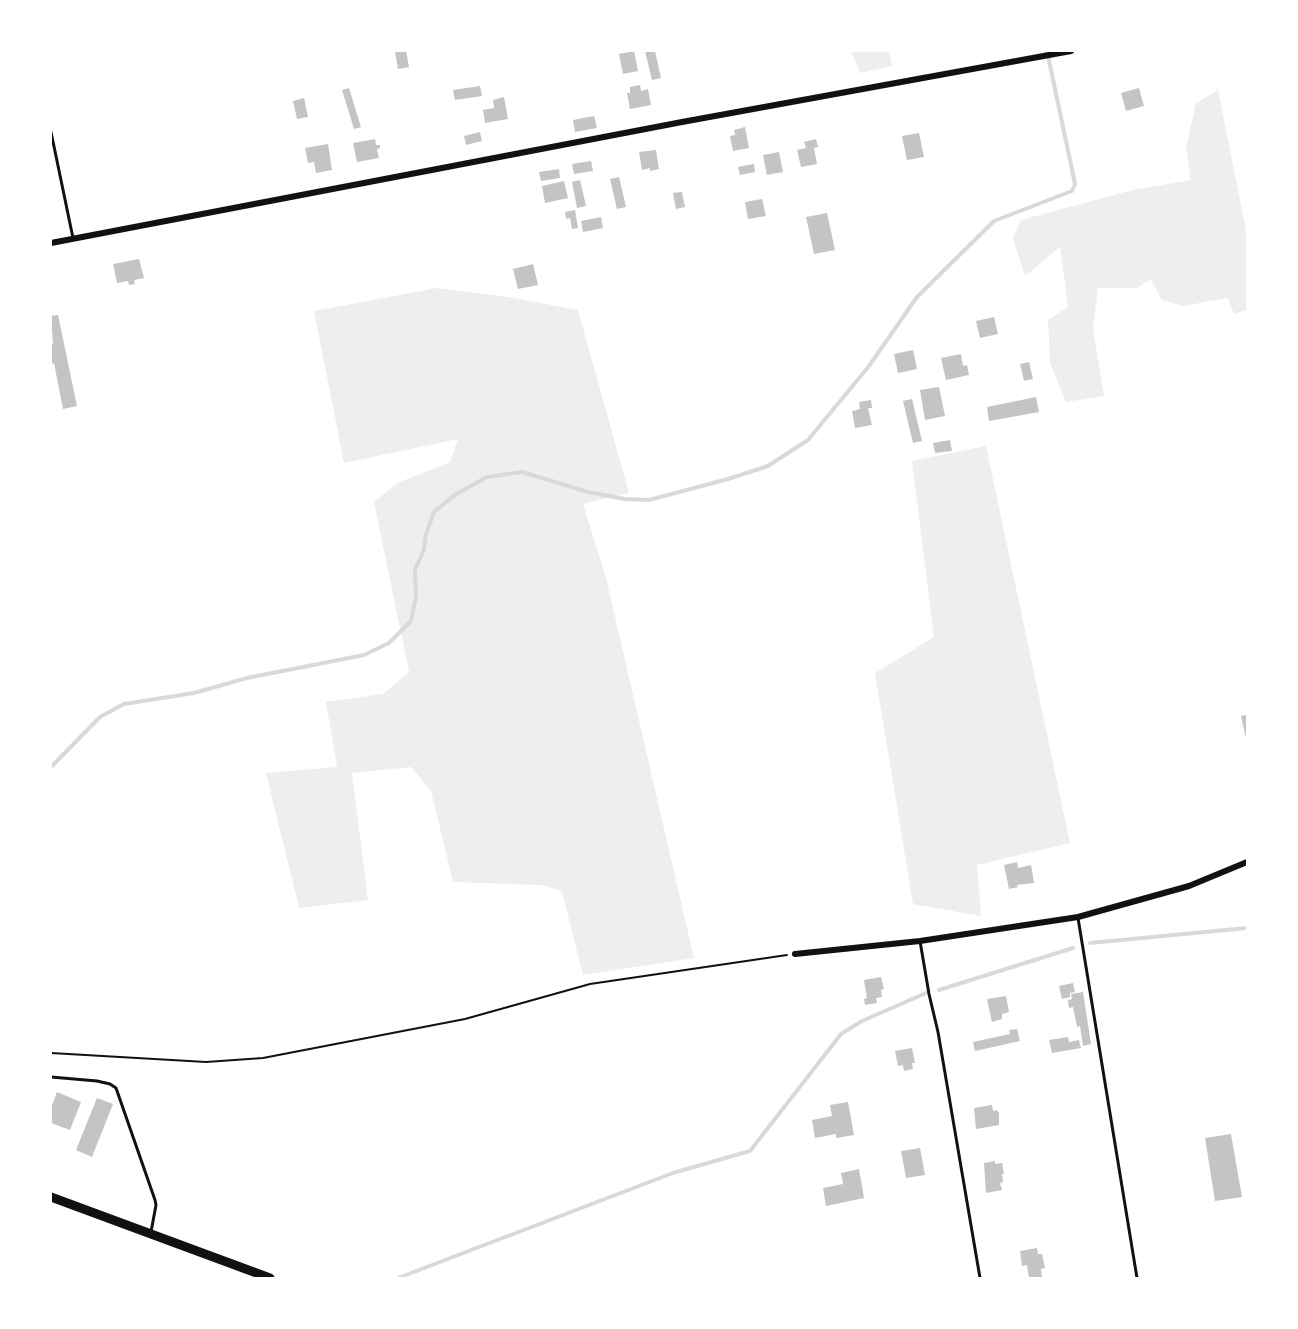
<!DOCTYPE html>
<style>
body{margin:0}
#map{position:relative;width:1298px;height:1329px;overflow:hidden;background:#fff;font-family:"Noto Sans",sans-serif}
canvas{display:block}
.frame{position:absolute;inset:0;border:52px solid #fff;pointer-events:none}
</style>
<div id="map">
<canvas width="1298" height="1329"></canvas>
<div class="frame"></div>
</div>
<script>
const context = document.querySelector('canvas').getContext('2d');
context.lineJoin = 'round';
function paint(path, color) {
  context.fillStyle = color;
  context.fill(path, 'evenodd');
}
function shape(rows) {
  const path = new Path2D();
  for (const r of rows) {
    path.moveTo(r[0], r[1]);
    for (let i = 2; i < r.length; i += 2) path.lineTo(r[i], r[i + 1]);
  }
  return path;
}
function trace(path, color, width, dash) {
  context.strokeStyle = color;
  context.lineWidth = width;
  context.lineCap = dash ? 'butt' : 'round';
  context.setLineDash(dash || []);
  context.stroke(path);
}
paint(shape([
 [851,51,889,51,892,66,860,73],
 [1218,90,1247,235,1247,310,1234,314,1228,298,1183,306,1162,300,1151,279,1137,288,1098,288,1093,328,1104,396,1066,402,1050,363,1048,320,1068,307,1060,247,1025,276,1013,239,1021,220,1133,190,1191,180,1186,148,1196,103],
 [437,288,508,297,578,310,629,493,583,504,606,578,694,958,583,975,562,891,541,885,453,882,431,791,411,767,352,773,368,900,299,908,266,773,337,767,326,702,383,694,409,672,374,502,397,483,450,462,458,439,344,463,314,311],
 [986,446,1070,843,977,865,981,916,913,904,875,673,934,637,912,461]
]), '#eee');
trace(shape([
 [51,767,100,717,124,704,194,693,247,678,364,655,389,643,411,621,416,596,415,569,424,550,426,534,434,512,456,494,487,477,522,472,588,492,625,499,649,500,728,479,768,466,808,440,869,366,917,297,994,221,1072,191,1075,184,1047,51],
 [1090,943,1247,928],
 [939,990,1073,948],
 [398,1278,673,1173,750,1151,841,1034,862,1021,926,993]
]), '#d9d9d9', 4);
paint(shape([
 [395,51,406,51,409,67,398,69],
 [634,51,638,71,623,74,619,54],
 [645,51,655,51,661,78,652,80],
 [640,85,641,91,648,89,651,105,630,109,627,93,630,93,630,87],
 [480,86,482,96,455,100,453,90],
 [349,88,361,127,354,129,342,90],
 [1139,88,1144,106,1126,111,1121,93],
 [504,97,508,119,485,123,483,110,494,108,493,100],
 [304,98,308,117,297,119,293,101],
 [594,116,597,128,575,132,573,120],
 [745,127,749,148,733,151,730,136,735,135,734,130],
 [480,132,482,141,466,145,464,136],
 [919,133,924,157,907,160,902,136],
 [375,139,376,145,380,145,380,148,377,149,379,158,357,162,353,143],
 [816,139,818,147,814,148,817,164,801,167,797,150,806,148,804,142],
 [328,144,332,170,316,173,314,162,308,163,305,148],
 [656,150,659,169,650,171,650,168,642,170,639,152],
 [779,152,783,172,767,175,763,155],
 [591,161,593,171,574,174,572,164],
 [754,164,755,172,740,175,738,167],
 [559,169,560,178,541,181,539,172],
 [619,177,626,207,617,209,610,179],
 [580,180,586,206,577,208,572,182],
 [564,181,568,198,545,203,542,186],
 [682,192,685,207,676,209,673,193],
 [762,199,766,216,748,219,745,202],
 [575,210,578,228,572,229,570,218,566,219,565,212],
 [827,213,835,250,814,254,806,217],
 [601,217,603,228,583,232,581,221],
 [139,259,144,278,134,280,135,284,129,285,128,281,117,283,113,264],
 [533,264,538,285,518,289,513,269],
 [58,315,77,406,63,409,54,363,51,364,51,344,53,344,51,316],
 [994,317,998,334,980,338,976,321],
 [913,350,917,369,898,373,894,354],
 [961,354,963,366,967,365,969,375,946,380,941,358],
 [1029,362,1033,379,1024,381,1020,364],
 [939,387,945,416,925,420,920,390],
 [1036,397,1039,412,989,421,987,407],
 [912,399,922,441,913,443,903,401],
 [871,400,872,408,868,408,872,425,855,428,852,411,860,409,859,402],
 [950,440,952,451,935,453,933,443],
 [1247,715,1247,738,1246,738,1241,716],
 [1017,862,1018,868,1031,865,1034,883,1017,885,1018,887,1009,889,1004,865],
 [881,977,884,989,881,990,882,997,876,998,877,1003,865,1005,864,999,867,998,864,980],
 [1073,983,1075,992,1070,993,1070,997,1062,999,1059,986],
 [1083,992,1091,1044,1083,1046,1080,1026,1077,1027,1073,1007,1069,1008,1068,1000,1072,999,1071,994],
 [1006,996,1009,1012,1002,1014,1002,1019,992,1022,987,999],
 [1017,1029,1020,1041,975,1051,973,1042,1010,1034,1009,1030],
 [1068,1037,1069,1042,1079,1040,1081,1048,1052,1053,1049,1040],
 [912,1048,915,1063,912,1063,913,1069,904,1071,903,1065,898,1066,895,1051],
 [57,1092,81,1102,70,1130,51,1123,51,1108],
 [97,1098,113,1104,92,1157,76,1150],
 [848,1102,854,1135,836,1138,836,1134,815,1138,812,1120,832,1116,830,1105],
 [992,1105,993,1111,997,1110,999,1113,999,1125,976,1129,974,1108],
 [1231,1134,1242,1197,1215,1201,1205,1138],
 [920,1148,925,1175,906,1178,901,1151],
 [995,1161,995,1164,1002,1163,1004,1174,1002,1174,1003,1182,1000,1183,1002,1190,986,1193,984,1163],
 [859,1169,864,1198,826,1206,823,1188,843,1184,841,1173],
 [1037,1248,1038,1254,1042,1254,1045,1268,1041,1269,1042,1278,1029,1278,1027,1265,1022,1266,1020,1251]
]), '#c4c4c4');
trace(shape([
 [51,1053,206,1062,263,1058,465,1019,590,984,787,955]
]), '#111', 2);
trace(shape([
 [51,132,73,238],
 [1078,918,1137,1278],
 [920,941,929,994,938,1032,980,1278],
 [51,1077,97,1081,110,1084,116,1088,155,1200,156,1205,151,1232]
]), '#111', 3);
trace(shape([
 [51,243,682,122,1071,51],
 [795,954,920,941,1078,917,1189,886,1247,862]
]), '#111', 6);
trace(shape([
 [51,1197,270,1278]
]), '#111', 9);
</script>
